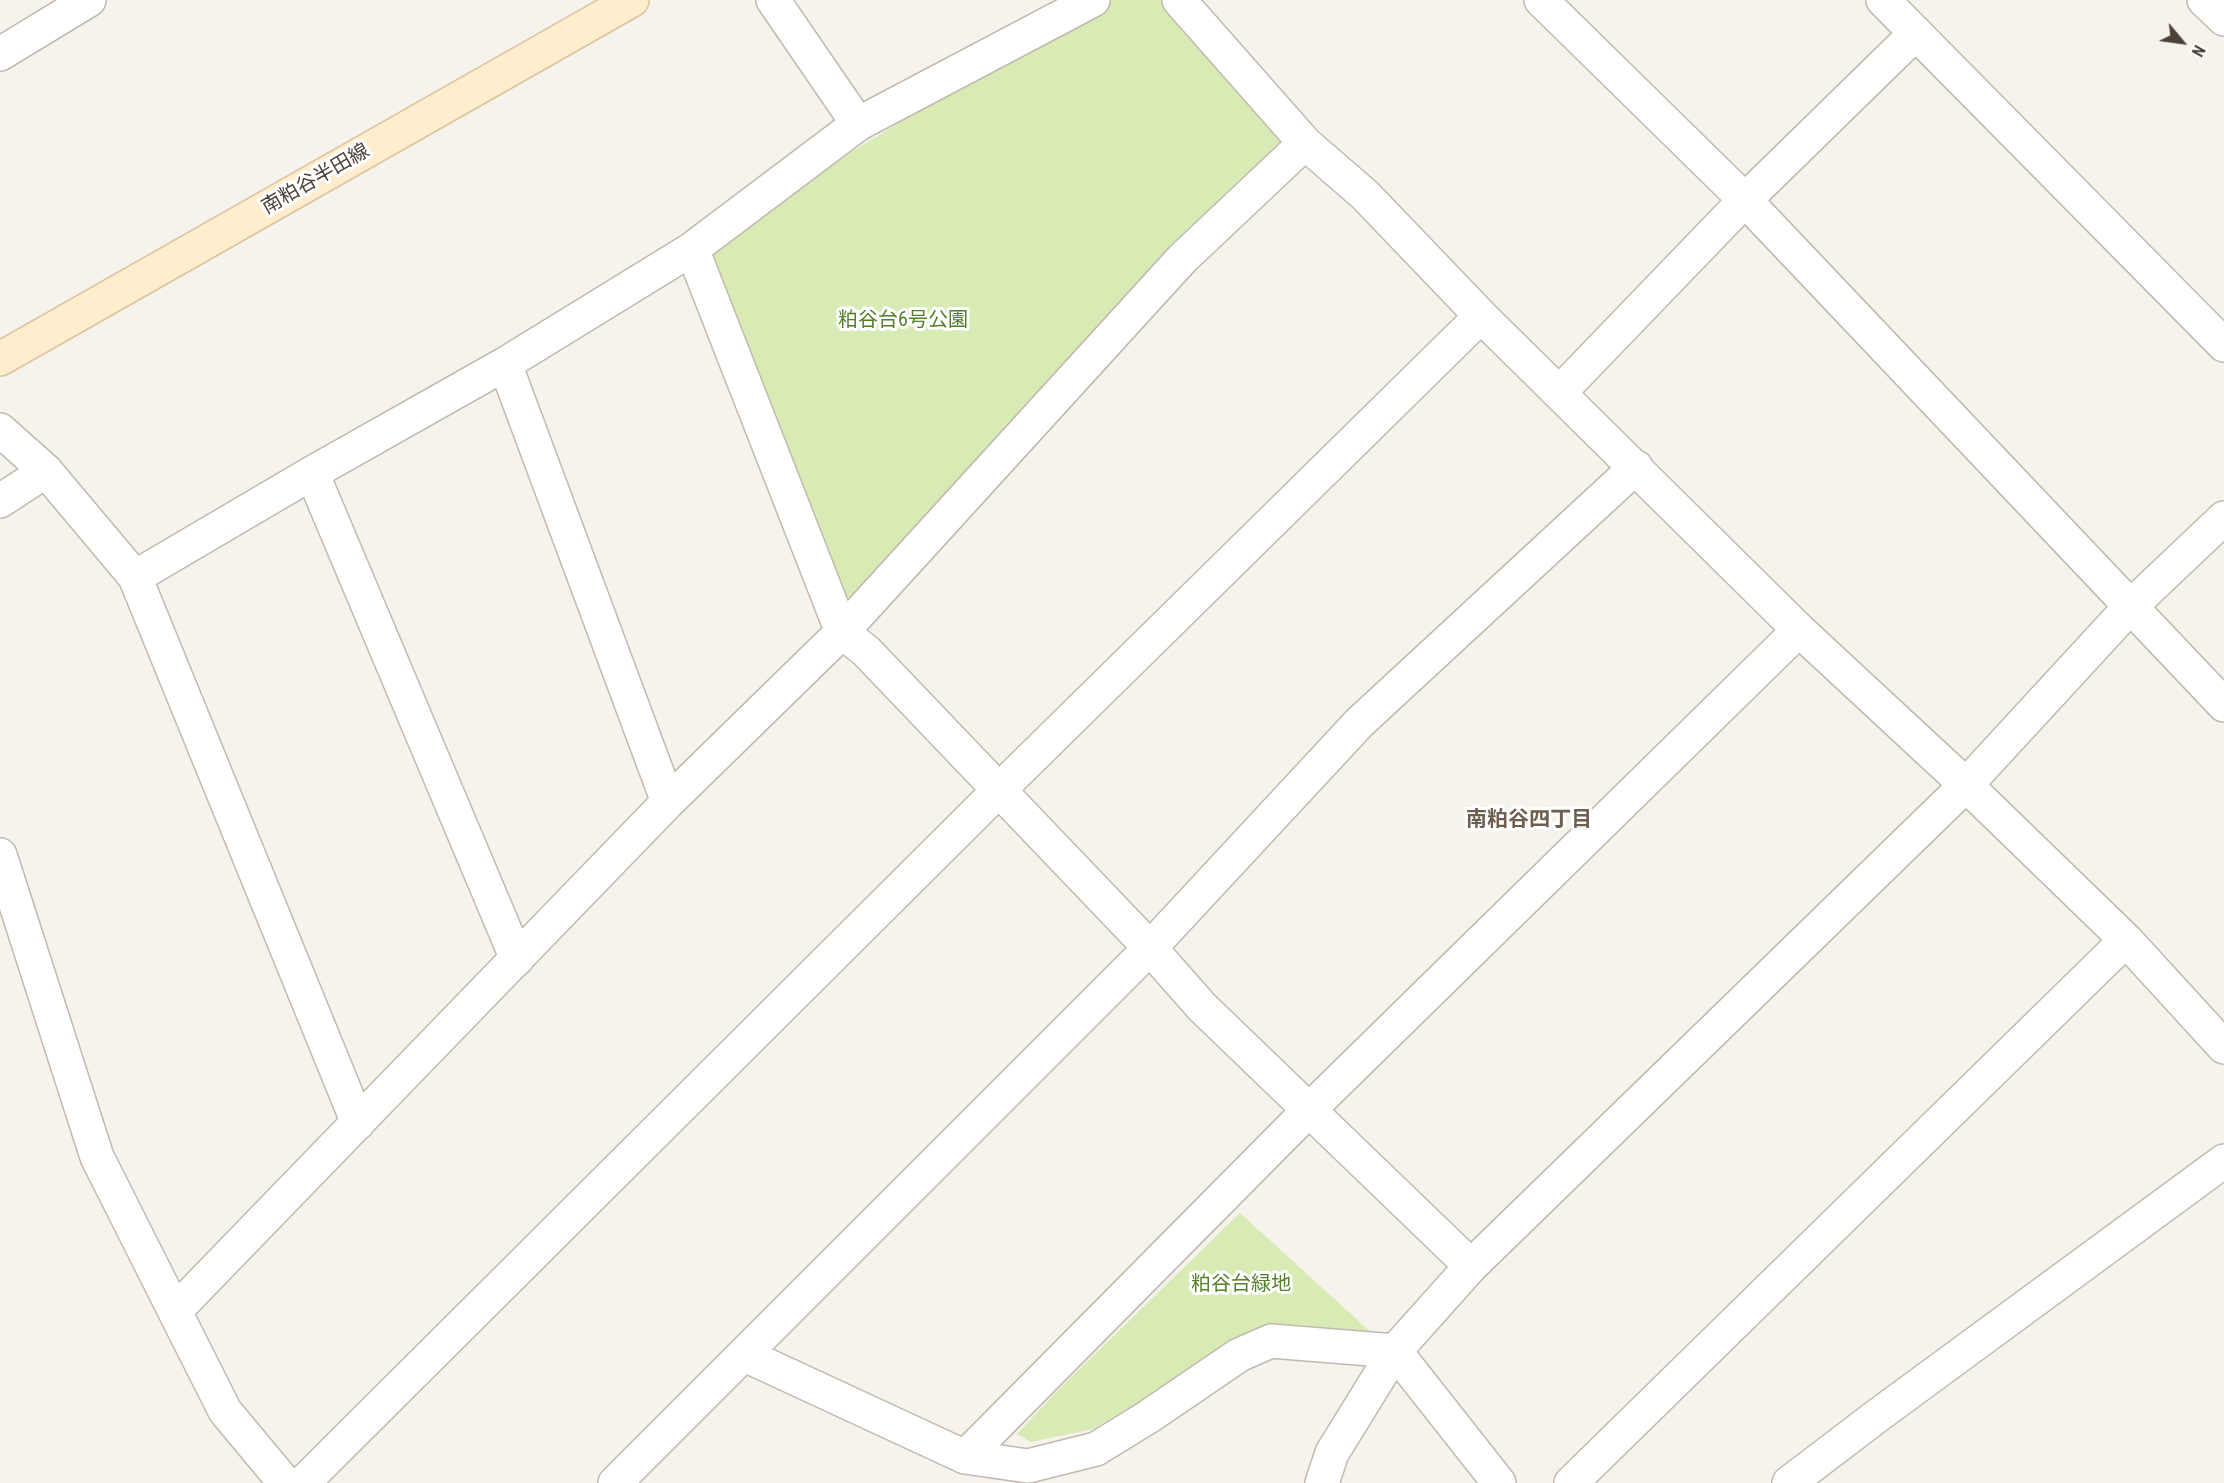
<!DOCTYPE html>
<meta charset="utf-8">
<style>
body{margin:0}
#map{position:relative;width:2224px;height:1483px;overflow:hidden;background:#f6f2ec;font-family:"Roboto Condensed",sans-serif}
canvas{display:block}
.north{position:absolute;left:2152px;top:12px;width:60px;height:60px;-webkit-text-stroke:4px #fff;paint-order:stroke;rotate:119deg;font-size:16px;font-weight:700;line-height:24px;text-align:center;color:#4b4239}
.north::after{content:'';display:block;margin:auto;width:21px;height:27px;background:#4b4239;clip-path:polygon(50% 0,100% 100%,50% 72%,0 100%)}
</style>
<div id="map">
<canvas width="2224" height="1483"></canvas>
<div class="north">N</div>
</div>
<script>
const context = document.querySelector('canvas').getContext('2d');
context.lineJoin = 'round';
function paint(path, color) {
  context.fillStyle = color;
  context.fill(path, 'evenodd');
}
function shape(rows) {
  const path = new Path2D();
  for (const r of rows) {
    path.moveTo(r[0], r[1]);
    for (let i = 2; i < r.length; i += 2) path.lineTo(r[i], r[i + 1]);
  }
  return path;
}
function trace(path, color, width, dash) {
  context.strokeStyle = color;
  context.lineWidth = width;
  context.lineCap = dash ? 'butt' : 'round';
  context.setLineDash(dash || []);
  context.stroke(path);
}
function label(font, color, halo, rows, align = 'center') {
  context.font = font + ' "Roboto Condensed","Noto Sans JP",sans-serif';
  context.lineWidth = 6;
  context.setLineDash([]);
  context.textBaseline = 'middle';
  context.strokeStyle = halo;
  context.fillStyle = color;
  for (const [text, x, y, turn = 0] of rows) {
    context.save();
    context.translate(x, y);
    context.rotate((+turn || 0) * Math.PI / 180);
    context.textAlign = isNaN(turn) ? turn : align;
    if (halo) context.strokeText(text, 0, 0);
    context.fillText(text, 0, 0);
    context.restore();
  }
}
paint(shape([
 [1101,0,1179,0,1305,143,842,632,692,249],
 [1240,1213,1375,1336,1263,1331,1093,1429,1031,1442,1017,1434,1062,1386]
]), '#d8ebb4');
const minor = shape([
 [773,0,858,124],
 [1179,0,1305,143,1365,195,1481,316,1799,630,1966,785,2126,940,2224,1047],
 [1883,0,2224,345],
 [2204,0,2224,19],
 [0,54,89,0],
 [692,249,842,632,866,651,1150,948,1202,1007,1471,1266,1395,1351,1332,1453,1322,1483],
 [505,364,668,802],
 [1560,392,1745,200,1916,33],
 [0,430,46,471,135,577,312,473,505,364,692,249,858,124,1093,0],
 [312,473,517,959],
 [0,501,46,471],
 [135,577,358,1123],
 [0,855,97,1157,225,1411,285,1483],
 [175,1311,668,802,842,632,1182,259,1305,143],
 [745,1355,965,1457,1028,1466,1096,1449,1148,1417,1239,1355,1271,1341,1395,1351,1499,1483],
 [965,1457,1309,1110,1799,630],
 [303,1483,998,791,1481,316],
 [615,1483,1150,948,1359,723,1636,467],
 [1571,1483,2126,940],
 [1789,1483,1877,1416,2224,1161]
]);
const tertiary = shape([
 [1541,0,1745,200,2224,705],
 [1471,1266,1966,785,2130,607,2224,518]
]);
const secondary = shape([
 [0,359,632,0]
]);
trace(minor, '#c2b9ae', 36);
trace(tertiary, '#c2b9ae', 36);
trace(secondary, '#dac39d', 36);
trace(minor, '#fff', 33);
trace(tertiary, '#fff', 33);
trace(secondary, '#ffedcd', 33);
label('20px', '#4b4239', '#fff', [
 ["南粕谷半田線",316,180,-30]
]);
label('20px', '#538028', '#fff', [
 ["粕谷台6号公園",903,321],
 ["粕谷台緑地",1241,1285]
]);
label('bold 21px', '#6e5f4f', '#fff', [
 ["南粕谷四丁目",1529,821]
]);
</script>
